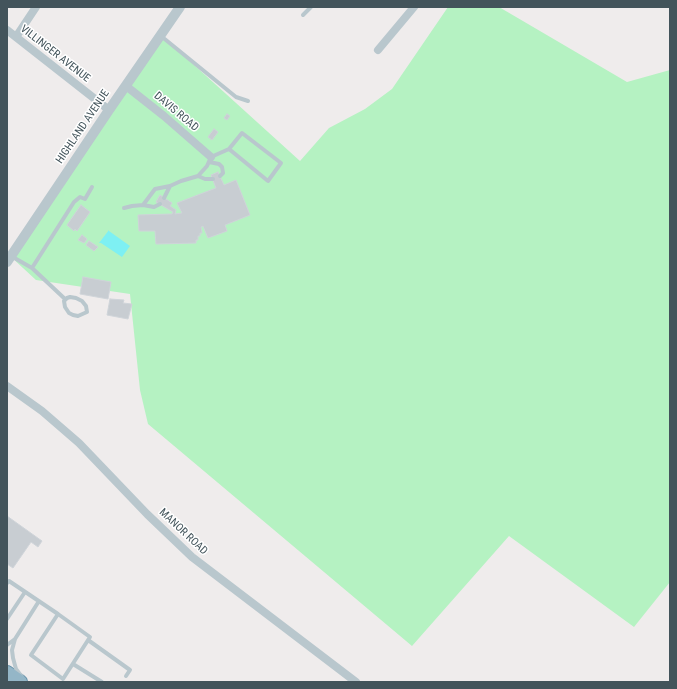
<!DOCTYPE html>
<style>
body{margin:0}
#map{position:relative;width:677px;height:689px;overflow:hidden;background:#efecec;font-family:"Roboto Condensed",sans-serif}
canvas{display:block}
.frame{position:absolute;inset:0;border:8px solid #43545b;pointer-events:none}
</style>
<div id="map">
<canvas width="677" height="689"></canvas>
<div class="frame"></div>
</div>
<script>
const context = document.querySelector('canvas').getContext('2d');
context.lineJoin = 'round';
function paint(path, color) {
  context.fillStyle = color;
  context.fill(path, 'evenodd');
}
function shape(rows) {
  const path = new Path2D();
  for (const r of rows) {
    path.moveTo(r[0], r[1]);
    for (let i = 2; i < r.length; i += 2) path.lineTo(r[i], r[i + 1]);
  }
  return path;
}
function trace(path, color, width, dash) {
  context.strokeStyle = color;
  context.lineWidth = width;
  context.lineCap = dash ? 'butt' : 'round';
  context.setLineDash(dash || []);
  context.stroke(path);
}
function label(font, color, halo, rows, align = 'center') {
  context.font = font + ' "Roboto Condensed",sans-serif';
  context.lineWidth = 3;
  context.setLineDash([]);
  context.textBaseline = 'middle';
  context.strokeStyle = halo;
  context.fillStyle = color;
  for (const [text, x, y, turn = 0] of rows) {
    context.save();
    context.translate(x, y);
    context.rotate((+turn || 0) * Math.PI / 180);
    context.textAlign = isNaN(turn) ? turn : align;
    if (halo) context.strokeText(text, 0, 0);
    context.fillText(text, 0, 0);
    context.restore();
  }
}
paint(shape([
 [448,7,499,7,627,82,670,70,670,582,634,627,509,536,412,646,148,424,140,390,130,294,36,280,10,256,161,35,300,161,329,128,365,109,392,89]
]), '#b5f2c2');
paint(shape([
 [109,230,109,231,130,246,122,257,101,243,99,243]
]), '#7ef0f3');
const building = shape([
 [227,114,230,116,227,120,224,118,227,114],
 [214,129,218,132,212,140,208,137,214,129],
 [218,172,224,185,236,180,250,215,225,225,227,231,208,238,203,226,201,227,202,233,200,233,200,236,198,236,198,240,196,240,196,243,156,244,155,231,139,231,138,215,172,214,173,212,156,202,160,195,172,203,170,206,176,210,175,214,182,213,177,203,216,188,211,175,218,172],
 [81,205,90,212,77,231,75,229,74,231,67,225,81,205],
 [82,235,87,239,84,243,78,240,82,235],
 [89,241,98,247,94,251,86,245,89,241],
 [83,277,111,282,108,299,80,294,83,277],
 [110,299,124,300,123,303,132,304,128,319,107,315,110,299],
 [7,516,42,541,38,547,31,542,13,568,7,564,7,516]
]);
paint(building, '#c8cdd2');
trace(building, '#cfd4d9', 1);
const trunk = shape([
 [7,673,20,682]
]);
trace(trunk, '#6a95ac', 16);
trace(shape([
 [303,15,311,7],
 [161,36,236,97,248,101],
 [209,162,219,164,222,167,223,173,220,176],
 [198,176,207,166,211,157,229,149,242,133,281,163,268,181,229,149],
 [164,198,170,186],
 [143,205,155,189,170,186,181,181,198,176,205,179,213,179],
 [124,208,132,206,143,205,154,207,160,204],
 [11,256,32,268,74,202,80,197,85,199,92,187],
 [32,268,65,299],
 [70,297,76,298,82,301,86,306,87,312,78,316,73,315,69,313,65,307,64,301,67,298,70,297],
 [7,583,9,581,58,614,90,637,63,679,31,655,58,614],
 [7,619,25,592],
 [15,639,12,650,13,658,16,669,22,677],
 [88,640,130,670,126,676],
 [7,645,15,639,39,601],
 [73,664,102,682]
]), '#b9c7cd', 4);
trace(shape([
 [7,30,109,110],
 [16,37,36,7],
 [378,50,414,7],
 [126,86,164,116,211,157],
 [7,386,42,411,79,443,147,514,192,557,356,682]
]), '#b9c7cd', 8);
trace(shape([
 [7,262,109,110,180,7]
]), '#b9c7cd', 10);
trace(trunk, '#94b6c7', 14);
label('11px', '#43545b', '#fff', [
 ["VILLINGER AVENUE",55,54,38],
 ["DAVIS ROAD",176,112,40],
 ["HIGHLAND AVENUE",83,127,-56],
 ["MANOR ROAD",183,532,43]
]);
</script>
